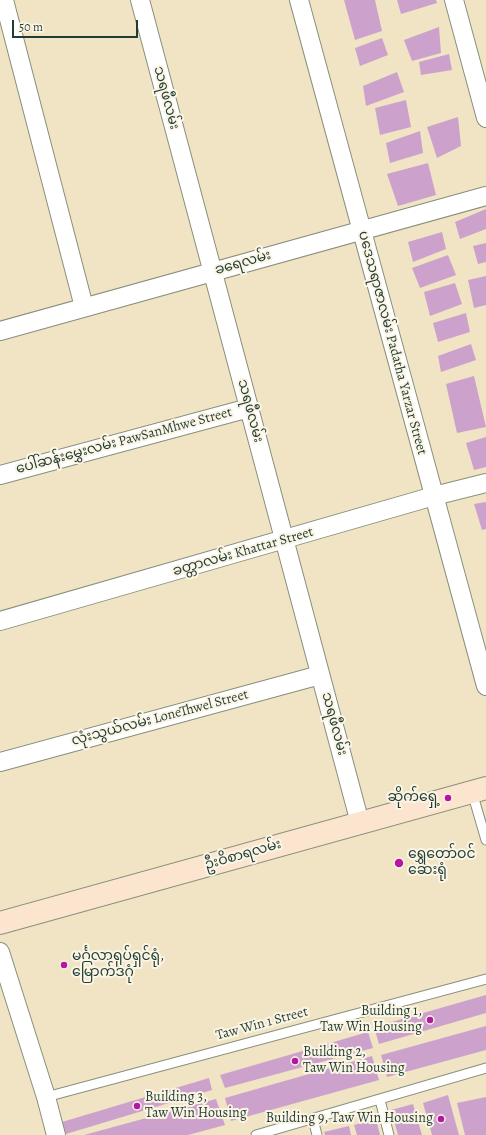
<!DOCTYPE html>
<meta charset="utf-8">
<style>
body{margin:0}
#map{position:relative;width:486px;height:1135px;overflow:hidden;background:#f0e4c5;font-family:Alegreya,serif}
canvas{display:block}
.scale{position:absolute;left:12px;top:20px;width:126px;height:18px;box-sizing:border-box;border:2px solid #1f3d34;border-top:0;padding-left:5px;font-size:12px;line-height:14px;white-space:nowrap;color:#1f3d34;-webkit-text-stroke:3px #fcf5e5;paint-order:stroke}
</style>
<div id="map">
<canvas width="486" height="1135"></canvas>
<div class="scale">50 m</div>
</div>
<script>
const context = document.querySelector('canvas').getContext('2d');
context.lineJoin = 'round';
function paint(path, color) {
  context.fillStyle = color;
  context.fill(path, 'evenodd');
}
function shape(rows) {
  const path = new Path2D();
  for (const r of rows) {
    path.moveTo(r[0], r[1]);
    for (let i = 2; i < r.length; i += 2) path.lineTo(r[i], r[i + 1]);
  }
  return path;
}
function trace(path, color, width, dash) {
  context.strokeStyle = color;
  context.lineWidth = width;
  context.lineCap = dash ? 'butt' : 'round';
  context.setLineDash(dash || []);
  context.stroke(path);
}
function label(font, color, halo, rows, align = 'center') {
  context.font = font + ' Alegreya,"Noto Sans Myanmar",serif';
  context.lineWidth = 4;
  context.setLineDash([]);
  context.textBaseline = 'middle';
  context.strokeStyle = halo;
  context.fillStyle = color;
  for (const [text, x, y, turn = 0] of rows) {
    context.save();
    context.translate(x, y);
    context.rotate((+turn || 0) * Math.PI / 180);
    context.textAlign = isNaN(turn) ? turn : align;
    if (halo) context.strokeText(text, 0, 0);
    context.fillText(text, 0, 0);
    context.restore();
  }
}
paint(shape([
 [344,0,375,0,382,31,355,40],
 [397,0,436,0,437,3,401,14],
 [439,27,441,53,412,61,404,40],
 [382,38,388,55,360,66,355,48],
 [449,54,452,70,421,75,419,62],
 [397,72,404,92,366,106,363,86],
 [406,100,411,127,380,135,375,108],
 [458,117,461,146,437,158,427,127],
 [420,131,423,153,390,163,386,143],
 [428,163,436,195,398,206,387,174],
 [486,209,486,229,460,239,455,222],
 [442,232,446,249,413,262,408,242],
 [486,243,486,262,478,264,473,246],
 [448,255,456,275,420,288,412,268],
 [486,276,486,305,474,308,468,280],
 [455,283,462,304,430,316,424,292],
 [466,313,470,332,438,342,433,323],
 [471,344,476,360,441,372,438,356],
 [474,376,486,427,457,433,446,384],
 [486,437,486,467,474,470,466,443],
 [486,502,486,529,482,530,474,504],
 [486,995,486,1013,379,1044,374,1027],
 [486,1026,486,1050,387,1077,381,1055],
 [368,1032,373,1048,225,1088,220,1075],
 [372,1056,379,1080,231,1121,225,1098],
 [209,1078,212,1090,66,1134,62,1122],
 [448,1095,459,1135,432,1135,423,1103],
 [486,1097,486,1135,465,1135,457,1103],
 [216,1099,225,1125,188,1135,84,1135],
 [413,1104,422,1135,398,1135,391,1110],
 [376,1119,380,1135,357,1135,354,1125],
 [349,1126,351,1135,325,1135,324,1132]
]), '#cca2cd');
const service = shape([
 [472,792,486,840],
 [46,1097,486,979],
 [380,1100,389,1135],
 [313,1119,317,1135],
 [256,1135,486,1068]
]);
const minor = shape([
 [4,0,84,307],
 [140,0,360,823],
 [299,0,486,686],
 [454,0,486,118],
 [0,331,486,196],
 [0,475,249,408],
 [0,621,434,496,486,483],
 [0,762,320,675],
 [0,952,46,1097,56,1135]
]);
const secondary = shape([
 [0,923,486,788]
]);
trace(service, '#88907c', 11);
trace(minor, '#88907c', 20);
trace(secondary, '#88907c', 24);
trace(service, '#fff', 9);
trace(minor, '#fff', 18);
trace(secondary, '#fbe5cf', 22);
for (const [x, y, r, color] of [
 [448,798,4,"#b5179e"],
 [399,863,5,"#b5179e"],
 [64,965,4,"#b5179e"],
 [430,1020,4,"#b5179e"],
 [295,1061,4,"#b5179e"],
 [137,1106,4,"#b5179e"],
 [441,1119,4,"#b5179e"]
]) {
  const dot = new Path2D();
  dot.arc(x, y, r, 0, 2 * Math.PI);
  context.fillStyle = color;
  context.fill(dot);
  trace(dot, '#fcf5e5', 1.5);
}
label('14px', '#1f3d34', '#fcf5e5', [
 ["သရဖီလမ်း",166,98,75],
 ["ခရေလမ်း",243,263,-16],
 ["ပဒေသရာဇာလမ်း Padatha Yarzar Street",392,343,75],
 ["သရဖီလမ်း",250,411,75],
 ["ပေါ်ဆန်းမွှေးလမ်း PawSanMhwe Street",124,441,-15],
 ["ခတ္တာလမ်း Khattar Street",243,552,-16],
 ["လုံးသွယ်လမ်း LoneThwel Street",160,718,-15],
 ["သရဖီလမ်း",334,724,75],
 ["ဦးဝိစာရလမ်း",243,855,-16],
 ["Taw Win 1 Street",262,1024,-15]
]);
label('14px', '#1f3d34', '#fcf5e5', [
 ["ဆိုက်ရှေ့",440,798,"right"],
 ["ရွှေတော်ဝင်",408,855],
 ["ဆေးရုံ",408,871],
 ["မင်္ဂလာရုပ်ရှင်ရုံ,",72,957],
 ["မြောက်ဒဂုံ",72,973],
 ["Building 1,",422,1012,"right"],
 ["Taw Win Housing",422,1028,"right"],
 ["Building 2,",303,1053],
 ["Taw Win Housing",303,1069],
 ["Building 3,",145,1098],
 ["Taw Win Housing",145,1114],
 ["Building 9, Taw Win Housing",433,1119,"right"]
], 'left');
</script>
